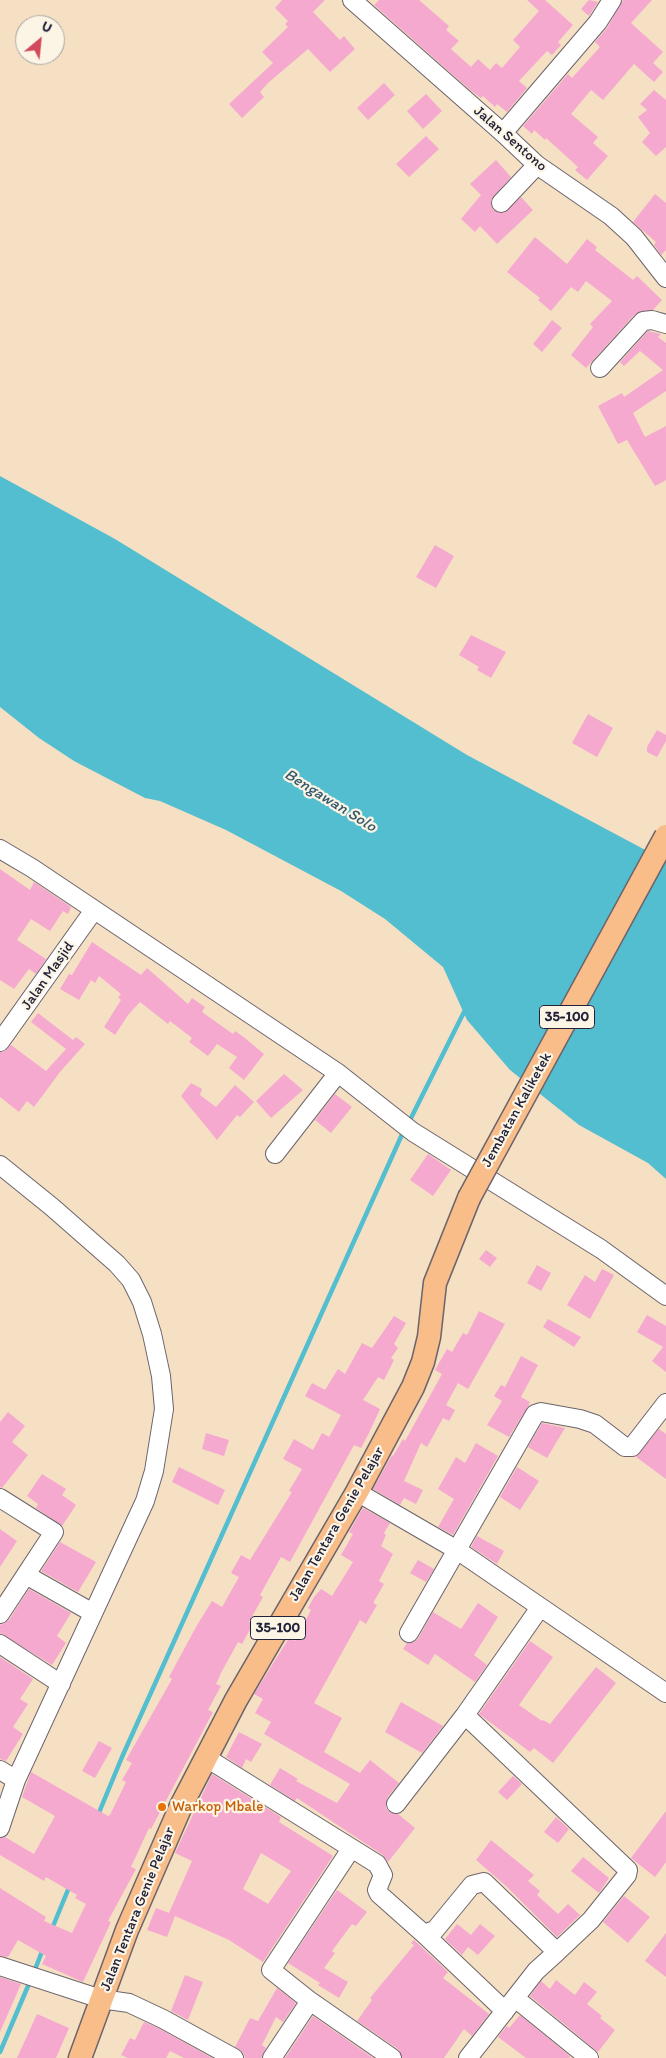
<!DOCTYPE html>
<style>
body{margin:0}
#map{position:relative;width:666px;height:2058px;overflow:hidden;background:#f5e0c4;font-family:Itim,sans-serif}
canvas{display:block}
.north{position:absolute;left:15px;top:15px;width:50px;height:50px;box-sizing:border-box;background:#fcf5e5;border:1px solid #a5a1a1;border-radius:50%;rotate:28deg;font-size:14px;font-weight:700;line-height:20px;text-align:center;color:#22223b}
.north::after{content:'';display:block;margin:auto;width:18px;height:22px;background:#d1495b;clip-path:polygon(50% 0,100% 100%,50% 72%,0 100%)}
</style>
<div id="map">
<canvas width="666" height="2058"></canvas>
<div class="north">U</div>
</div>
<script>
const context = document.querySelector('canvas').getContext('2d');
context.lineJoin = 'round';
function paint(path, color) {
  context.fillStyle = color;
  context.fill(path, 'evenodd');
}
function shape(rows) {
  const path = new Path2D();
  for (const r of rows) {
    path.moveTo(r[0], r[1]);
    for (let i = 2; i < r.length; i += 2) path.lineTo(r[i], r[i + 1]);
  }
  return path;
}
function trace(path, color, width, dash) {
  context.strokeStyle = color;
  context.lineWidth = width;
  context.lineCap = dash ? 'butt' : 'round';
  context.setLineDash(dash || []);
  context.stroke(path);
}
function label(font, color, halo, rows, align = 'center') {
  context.font = font + ' Itim,sans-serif';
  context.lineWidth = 4.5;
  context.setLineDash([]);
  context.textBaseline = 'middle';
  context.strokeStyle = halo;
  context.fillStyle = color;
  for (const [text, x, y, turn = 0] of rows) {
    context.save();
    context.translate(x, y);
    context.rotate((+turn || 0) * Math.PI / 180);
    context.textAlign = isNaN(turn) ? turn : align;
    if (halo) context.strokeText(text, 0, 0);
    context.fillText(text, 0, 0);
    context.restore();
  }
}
paint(shape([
 [0,476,115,539,467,755,666,861,666,1179,648,1163,579,1125,510,1070,467,1020,443,967,385,919,341,891,226,830,160,801,145,798,74,761,39,738,0,707]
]), '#53becf');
trace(shape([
 [408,1124,466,1008],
 [98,1815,122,1757,404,1130],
 [51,1931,70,1885],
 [34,1972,43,1949],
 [0,2052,31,1979]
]), '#53becf', 4.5);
paint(shape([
 [282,0,325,0,313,12,340,40,344,36,355,49,330,72,308,49,268,83,260,92,264,97,242,118,229,104,273,63,262,52,288,27,285,24,288,21,275,8],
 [379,0,419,0,449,26,446,30,459,41,451,49,471,67,478,59,490,70,496,63,502,68,520,47,513,40,539,11,527,0,545,0,573,25,558,42,561,45,552,55,547,51,519,81,527,88,507,112,497,104,495,107,483,96,481,98,470,90,374,5],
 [589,0,598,2,589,16,581,9],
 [623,0,652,0,631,23,663,52,653,63,663,72,654,82,634,64,603,100,591,90,571,114,598,137,593,143,608,156,587,180,575,170,578,167,546,138,545,140,534,130,532,134,523,126,568,74,572,78,600,47,595,42,607,28],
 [384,83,395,95,368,120,357,108],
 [654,90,666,100,666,147,656,156,642,142,650,133,638,117,647,110,640,104],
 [426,94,442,111,423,129,407,111],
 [426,136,439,149,409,177,396,164],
 [496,160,511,177,491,200,493,210,504,213,521,197,533,210,497,244,480,226,475,232,461,219,481,195,470,184],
 [655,194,666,203,666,250,661,255,654,245,656,242,633,222],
 [535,237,567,264,587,239,597,247,595,250,633,280,637,276,662,300,653,310,635,314,586,368,571,355,593,327,590,324,612,301,586,281,578,292,571,287,551,311,538,300,540,298,507,272],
 [552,320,562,328,542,352,533,344],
 [648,331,661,334,658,337,666,343,666,391,633,413,645,437,666,426,666,480,655,486,627,440,618,444,598,406,622,393,624,397,663,370,640,351,624,366,620,362],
 [435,545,454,556,436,588,416,577],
 [471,635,506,652,491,678,477,670,479,667,459,655],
 [588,714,613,728,597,757,572,743],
 [657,730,666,735,666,741,657,757,647,752,647,747],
 [0,869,30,890,34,882,71,907,68,914,63,911,50,931,31,919,17,940,46,959,36,974,29,969,14,989,0,980],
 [92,942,141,975,147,968,188,1004,192,998,205,1007,202,1012,233,1034,235,1031,245,1038,264,1054,244,1080,229,1068,237,1057,217,1044,208,1056,189,1042,192,1038,170,1021,168,1024,140,1002,128,1015,115,1035,104,1027,121,1000,118,997,121,994,99,976,95,983,91,980,79,1000,60,989,69,974,72,975],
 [38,1013,73,1040,76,1037,85,1044,60,1072,34,1107,27,1101,19,1112,0,1097,0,1052,5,1051,11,1045,46,1071,66,1049,31,1022],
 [284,1074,303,1090,271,1118,256,1101],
 [191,1083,202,1089,200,1095,216,1107,235,1085,254,1102,240,1117,237,1115,217,1140,181,1096],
 [335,1094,352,1107,331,1133,315,1120],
 [428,1154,451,1170,433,1196,410,1180],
 [486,1250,497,1258,490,1267,479,1259],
 [537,1265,551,1273,541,1291,527,1283],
 [602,1269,614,1275,590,1319,567,1305,585,1275,595,1282],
 [479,1311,505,1324,468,1389,458,1383,446,1405,455,1410,449,1421,443,1418,427,1447,421,1443,404,1481,423,1490,416,1504,404,1498,400,1505,373,1489,392,1455,393,1456,403,1439,405,1441,442,1374,435,1370,447,1349,452,1352,463,1333,467,1335],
 [647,1315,666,1326,666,1372,652,1361,663,1347,637,1332],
 [394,1316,406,1323,394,1344,398,1348,391,1358,394,1360,384,1380,378,1377,363,1400,380,1409,369,1433,361,1448,354,1445,290,1562,281,1557,260,1595,263,1597,249,1622,253,1624,242,1644,238,1642,221,1673,216,1684,221,1686,208,1710,213,1712,151,1829,149,1828,131,1867,136,1869,108,1921,111,1922,83,1982,42,1964,46,1956,18,1940,8,1957,0,1956,0,1888,46,1917,44,1921,72,1933,86,1904,75,1898,77,1895,46,1877,44,1881,0,1855,0,1838,5,1837,34,1854,55,1816,22,1797,31,1772,108,1816,110,1815,126,1782,122,1780,132,1763,126,1760,172,1679,169,1677,196,1627,212,1601,222,1607,239,1577,231,1573,241,1555,250,1560,292,1492,289,1491,302,1469,283,1459,294,1439,313,1450,322,1433,329,1437,341,1415,305,1396,312,1383,325,1390,338,1369,345,1374,362,1343,372,1348],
 [548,1319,581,1337,574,1347,543,1327],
 [521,1356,538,1365,521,1397,530,1402,528,1407,509,1437,487,1425,502,1401,494,1396,501,1385,505,1387],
 [8,1412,25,1426,12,1442,28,1455,2,1488,0,1487,0,1422],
 [542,1423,565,1428,547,1458,528,1447],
 [659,1429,666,1434,666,1479,636,1457],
 [206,1433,229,1440,224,1456,202,1449],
 [476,1443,498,1456,453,1535,438,1527,454,1499,438,1489,456,1457,465,1463],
 [179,1467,225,1490,218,1505,172,1482],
 [517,1467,539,1481,520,1510,500,1497],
 [42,1474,66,1489,62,1495,76,1505,62,1526,36,1508,38,1504,27,1496],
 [363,1508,390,1523,384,1533,386,1535,381,1546,393,1554,379,1581,384,1584,373,1603,377,1605,366,1624,360,1620,314,1703,342,1718,324,1752,360,1773,370,1760,399,1783,387,1798,386,1808,390,1813,398,1814,415,1828,388,1862,383,1855,342,1828,297,1798,295,1801,270,1785,280,1768,298,1779,296,1781,337,1803,350,1784,264,1734,271,1722,255,1713,263,1699,254,1694,289,1638,295,1641,311,1610,308,1608,314,1597,321,1589,332,1596,353,1562,341,1555,353,1534,349,1532],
 [0,1529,17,1541,0,1567],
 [477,1536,504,1551,497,1564,471,1547],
 [60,1542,96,1562,78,1592,41,1571],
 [418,1560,434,1569,426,1582,410,1573],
 [29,1589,71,1613,57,1636,66,1643,52,1665,0,1633,0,1625,9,1620],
 [478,1603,498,1617,474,1655,487,1665,475,1682,435,1654,428,1665,403,1649,407,1643,414,1642,418,1639,433,1612,461,1629],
 [530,1641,553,1657,519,1705,542,1721,543,1720,550,1724,596,1667,616,1683,553,1763,534,1748,530,1752,479,1714],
 [0,1657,33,1679,20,1699,28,1704,13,1727,23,1734,6,1761,0,1759],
 [401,1702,443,1726,422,1753,385,1732],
 [239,1732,262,1744,251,1762,246,1759,242,1768,226,1757],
 [99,1741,112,1748,95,1778,82,1771],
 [212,1774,281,1817,279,1822,333,1856,263,1962,229,1940,175,1916,167,1937,147,1930,156,1908,169,1913,192,1861,175,1853],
 [261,1853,291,1871,268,1904,243,1889],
 [513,1776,522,1784,507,1800,498,1792],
 [666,1811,666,1862,655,1877,631,1858],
 [556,1817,569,1829,558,1843,544,1832],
 [491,1840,534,1875,528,1881,540,1891,537,1895,558,1914,568,1904,580,1915,557,1937,506,1886,476,1860],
 [583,1857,609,1878,599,1893,571,1871],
 [337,1890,367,1912,356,1926,352,1924,332,1951,335,1953,324,1968,348,1982,339,1998,318,1985,320,1983,288,1963],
 [624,1896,650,1917,628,1943,603,1922],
 [457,1924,471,1935,480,1924,495,1936,478,1955,468,1947,462,1955,445,1939],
 [666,1933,666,1977,645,1961],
 [414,1940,448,1972,443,1978,489,2014,472,2036,464,2029,444,2058,402,2058,398,2049,357,2021,372,2000,370,1998,414,1945,411,1943],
 [185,1975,203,1982,188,2020,171,2011],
 [0,1977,21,1984,0,2032],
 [556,1980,575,1995,584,1982,597,1992,587,2004,602,2016,600,2018,615,2030,598,2052,530,1996,541,1981,550,1989],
 [277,1988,296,2003,283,2022,276,2017,262,2045,266,2048,261,2058,245,2058,243,2052,235,2047,250,2018,258,2021],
 [37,2014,69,2028,56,2058,17,2058],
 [520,2015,570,2056,569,2058,526,2058,498,2037,507,2026,509,2028],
 [313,2016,373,2058,285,2058],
 [144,2022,158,2028,212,2058,184,2058,170,2051,166,2058,128,2058,121,2055,130,2038,135,2040]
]), '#f5a9cf');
const minor = shape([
 [352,0,503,133,537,165,611,216,634,237,666,278],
 [503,133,598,22,612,0],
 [501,203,537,165],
 [600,368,643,321,652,320,666,324],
 [0,849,32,868,338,1073,413,1132,601,1249,666,1296],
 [0,1042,94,910],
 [275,1154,338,1073],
 [0,1165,52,1207,117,1264,131,1280,142,1302,152,1334,161,1376,164,1409,154,1471,145,1501,16,1780,0,1828],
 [357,1492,457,1550,666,1693],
 [0,1498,54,1532,0,1614],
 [26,1575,93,1613],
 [539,1609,465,1715,628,1870,627,1875,591,1920,557,1952],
 [409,1633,535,1414,541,1412,580,1419,595,1424,625,1447,632,1447,666,1403],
 [0,1644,61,1684],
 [205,1757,377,1864,383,1875,377,1890,379,1894,424,1934,435,1930,472,1885,484,1882,557,1952,536,1971,468,2058],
 [0,1770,16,1780],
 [396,1804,465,1715],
 [424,1934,505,2011],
 [0,1966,101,1999,129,2003,163,2019,234,2058],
 [515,1998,589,2058],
 [310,2001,271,1970,351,1849],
 [272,2058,310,2001,392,2058]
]);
const major = shape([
 [80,2058,127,1930,181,1806,236,1700,357,1492,413,1387,423,1362,429,1337,435,1283,469,1198]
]);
trace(minor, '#6c646b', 20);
trace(major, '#6c646b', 25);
trace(minor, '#fff', 18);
trace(major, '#f8bd89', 22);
const majorBridge = shape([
 [469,1198,666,836]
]);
trace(majorBridge, '#6c646b', 25, []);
trace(majorBridge, '#f8bd89', 22);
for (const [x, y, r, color] of [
 [162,1807,5,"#e8710a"]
]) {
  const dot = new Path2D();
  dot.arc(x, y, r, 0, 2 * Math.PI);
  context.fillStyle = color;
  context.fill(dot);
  trace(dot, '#fcf5e5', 2);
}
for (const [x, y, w] of [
 [567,1017,55],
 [278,1628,55]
]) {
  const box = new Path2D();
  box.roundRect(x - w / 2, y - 11.5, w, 23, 4);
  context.fillStyle = '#fcf5e5';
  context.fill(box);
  trace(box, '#22223b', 1);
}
label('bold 14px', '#22223b', null, [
 ["35-100",567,1017],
 ["35-100",278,1628]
]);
label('15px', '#22223b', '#fcf5e5', [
 ["Jalan Sentono",510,139,41],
 ["Jalan Masjid",48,976,-55],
 ["Jembatan Kaliketek",517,1110,-61],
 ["Jalan Tentara Genie Pelajar",337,1524,-60],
 ["Jalan Tentara Genie Pelajar",138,1909,-68]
]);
label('15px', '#c56008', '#fcf5e5', [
 ["Warkop Mbale",172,1807]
], 'left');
label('italic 16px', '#33596f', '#fcf5e5', [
 ["Bengawan Solo",330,801,32]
]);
</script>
